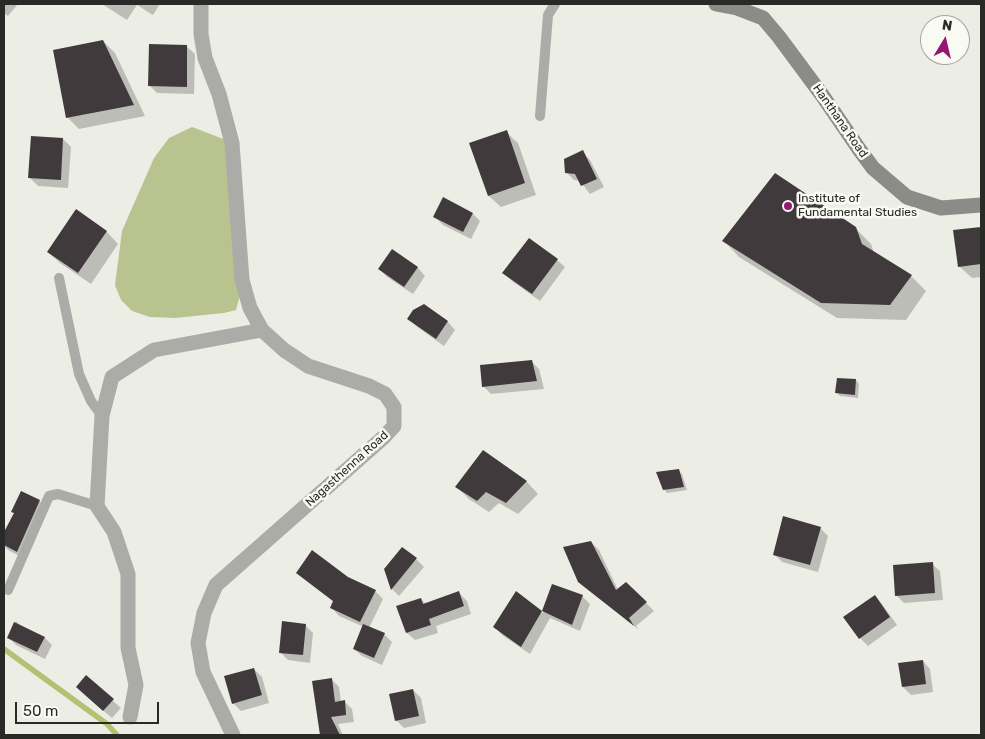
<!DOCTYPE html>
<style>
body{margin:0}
#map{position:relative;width:985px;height:739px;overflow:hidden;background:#ecede5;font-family:Rubik,sans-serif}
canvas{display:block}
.frame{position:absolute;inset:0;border:5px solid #292a27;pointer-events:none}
.north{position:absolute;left:920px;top:15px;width:50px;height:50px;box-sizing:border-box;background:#f9fbf3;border:1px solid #a6a7a1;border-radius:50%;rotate:9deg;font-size:14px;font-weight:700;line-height:20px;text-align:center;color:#292a27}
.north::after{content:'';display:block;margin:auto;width:18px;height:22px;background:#931773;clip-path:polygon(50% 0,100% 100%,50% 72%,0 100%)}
.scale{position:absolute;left:15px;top:702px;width:144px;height:22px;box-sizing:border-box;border:2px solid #292a27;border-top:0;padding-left:6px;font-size:15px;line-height:18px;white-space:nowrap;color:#292a27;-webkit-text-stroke:4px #f9fbf3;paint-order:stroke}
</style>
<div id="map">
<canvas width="985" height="739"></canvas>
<div class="frame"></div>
<div class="north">N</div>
<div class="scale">50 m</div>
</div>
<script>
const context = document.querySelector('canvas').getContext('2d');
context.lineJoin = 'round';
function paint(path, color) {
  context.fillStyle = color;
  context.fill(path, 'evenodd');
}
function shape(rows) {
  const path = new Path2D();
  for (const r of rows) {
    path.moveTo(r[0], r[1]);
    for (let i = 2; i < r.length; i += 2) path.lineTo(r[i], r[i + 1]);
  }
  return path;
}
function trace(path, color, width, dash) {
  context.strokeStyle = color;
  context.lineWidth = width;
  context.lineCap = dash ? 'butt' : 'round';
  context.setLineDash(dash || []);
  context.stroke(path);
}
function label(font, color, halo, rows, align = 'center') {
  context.font = font + ' Rubik,sans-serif';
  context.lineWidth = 5;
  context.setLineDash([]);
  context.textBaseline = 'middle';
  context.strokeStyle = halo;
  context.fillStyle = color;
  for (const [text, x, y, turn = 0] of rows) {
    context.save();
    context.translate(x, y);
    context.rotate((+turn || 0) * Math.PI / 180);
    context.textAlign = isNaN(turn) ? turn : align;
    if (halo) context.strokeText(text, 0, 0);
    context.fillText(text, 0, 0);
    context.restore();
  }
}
paint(shape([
 [192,127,226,140,240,295,236,310,224,313,175,318,150,317,132,311,121,300,115,285,122,231,154,158,169,138]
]), '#b9c390');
paint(shape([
 [4,4,18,4,8,16,4,13],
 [102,4,160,4,153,15,137,5,127,20],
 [103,41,115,53,145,116,79,129,67,117],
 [187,47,195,54,194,94,157,93,149,85],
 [506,132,518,143,536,195,501,207,489,196],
 [63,139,71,147,68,188,38,186,30,178],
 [582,152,590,160,604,187,590,194,580,181,574,180,566,172],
 [76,211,107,232,118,244,91,284,60,263,48,252],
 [473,214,480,221,471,239,443,225,435,217],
 [855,228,871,244,874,253,911,276,926,291,906,320,837,318,739,257,724,241],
 [981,228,981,277,972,278,960,267,955,231],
 [392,251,418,268,425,276,413,294,387,277,380,269],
 [557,260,565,267,540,301,512,281,504,273],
 [424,306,448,322,455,330,444,346,416,326,409,318],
 [531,361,539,369,544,389,491,394,483,386],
 [856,380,859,384,858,398,840,396,837,393],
 [483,452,527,482,538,494,518,514,499,503,489,512,469,499,457,487],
 [678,470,682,474,687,490,667,493,664,489],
 [26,494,39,501,47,509,25,559,8,550,4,546,4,535],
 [820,528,828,536,818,572,782,562,774,554],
 [591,542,599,550,618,590,626,583,654,611,636,626,639,630,579,581],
 [416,559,424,567,399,596,392,589,385,569],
 [932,564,940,571,943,600,904,603,896,595],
 [297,573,347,578,375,591,383,599,369,628,384,634,392,642,382,665,362,656,354,649,364,627,339,616,332,608,334,602],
 [553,585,582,596,590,604,580,631,550,618,530,654,502,635,495,627,516,593,543,613],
 [459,593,467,601,471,614,436,626,438,633,415,640,407,633,398,607,421,599,426,604],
 [875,596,882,604,897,625,868,646,860,638],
 [16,621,22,627,45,638,52,645,45,659,16,645,8,637],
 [305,625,313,633,310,663,288,660,280,652],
 [923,661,930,669,933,692,911,695,903,687],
 [254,669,262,677,269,703,241,711,233,703],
 [86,677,121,708,112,718,85,695],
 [331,679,339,687,341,702,344,701,352,709,354,722,338,724,343,735,322,735,314,682],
 [413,690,421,698,426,723,404,728,396,720]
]), '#0003');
trace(shape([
 [4,649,107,724,117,735]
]), '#b4c072', 5.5);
paint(shape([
 [103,40,134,105,66,118,53,50],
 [149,44,187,45,187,87,148,86],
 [507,130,525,183,488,196,469,143],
 [31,136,63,138,61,180,28,178],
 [583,150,597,179,581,186,575,174,565,173,564,159],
 [775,173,856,227,862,244,912,275,890,305,821,303,722,241],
 [443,197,473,213,463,232,433,217],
 [76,209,107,231,78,273,47,252],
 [981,227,981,264,958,267,953,230],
 [529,238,558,259,532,294,502,273],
 [392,249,418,267,404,287,378,269],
 [424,304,448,321,436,339,407,319,413,310],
 [532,360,537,381,482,387,480,365],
 [837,378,856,379,855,395,835,393],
 [483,450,527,481,506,503,486,492,477,501,455,487],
 [679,469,684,487,663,490,656,472],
 [21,491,40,500,17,552,4,545,4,532,14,513,11,512],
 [783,516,821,527,810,565,773,555],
 [591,541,616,590,626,582,647,602,629,618,634,626,578,582,563,547],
 [402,547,417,558,391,590,384,569],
 [312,550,348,577,376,590,360,622,330,608,333,601,296,573],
 [933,562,935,593,895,596,893,565],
 [552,584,583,595,572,625,542,611],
 [459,591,464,606,429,619,431,625,406,633,396,606,421,598,423,604],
 [516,591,542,611,521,647,493,627],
 [875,595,890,617,859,639,843,617],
 [282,621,306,624,303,655,279,653],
 [14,622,45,637,37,652,7,638],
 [363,624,385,633,374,658,353,649],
 [923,660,926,684,902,687,898,663],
 [254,668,262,695,232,704,224,676],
 [86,675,114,699,103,711,76,687],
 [332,678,335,702,345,700,346,715,331,717,340,735,320,735,312,681],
 [413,689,419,716,395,721,389,694]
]), '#403a3d');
trace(shape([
 [540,116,548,15,555,4],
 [59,278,79,374,91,401,102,416],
 [8,590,49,496,58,494,97,506]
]), '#abaca8', 10);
trace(shape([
 [201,4,201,34,205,58,219,94,232,143,242,280,250,308,262,330,284,350,308,366,369,386,385,394,394,407,394,426,384,437,216,585,204,613,198,643,203,672,233,735],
 [130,717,136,685,128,648,128,574,114,532,97,506,102,416,112,377,154,350,262,330]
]), '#abaca8', 15);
trace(shape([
 [716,4,737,8,763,18,779,37,822,95,859,149,873,168,907,197,941,208,981,205]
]), '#8b8c87', 15);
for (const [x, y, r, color] of [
 [788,206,5,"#931773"]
]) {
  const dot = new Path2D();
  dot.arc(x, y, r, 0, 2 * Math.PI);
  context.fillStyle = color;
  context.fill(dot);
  trace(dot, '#f9fbf3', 2);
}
label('12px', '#292a27', '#f9fbf3', [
 ["Hanthana Road",840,121,55],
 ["Nagasthenna Road",347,469,-42]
]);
label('12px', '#292a27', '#f9fbf3', [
 ["Institute of",798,199],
 ["Fundamental Studies",798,213]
], 'left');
</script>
